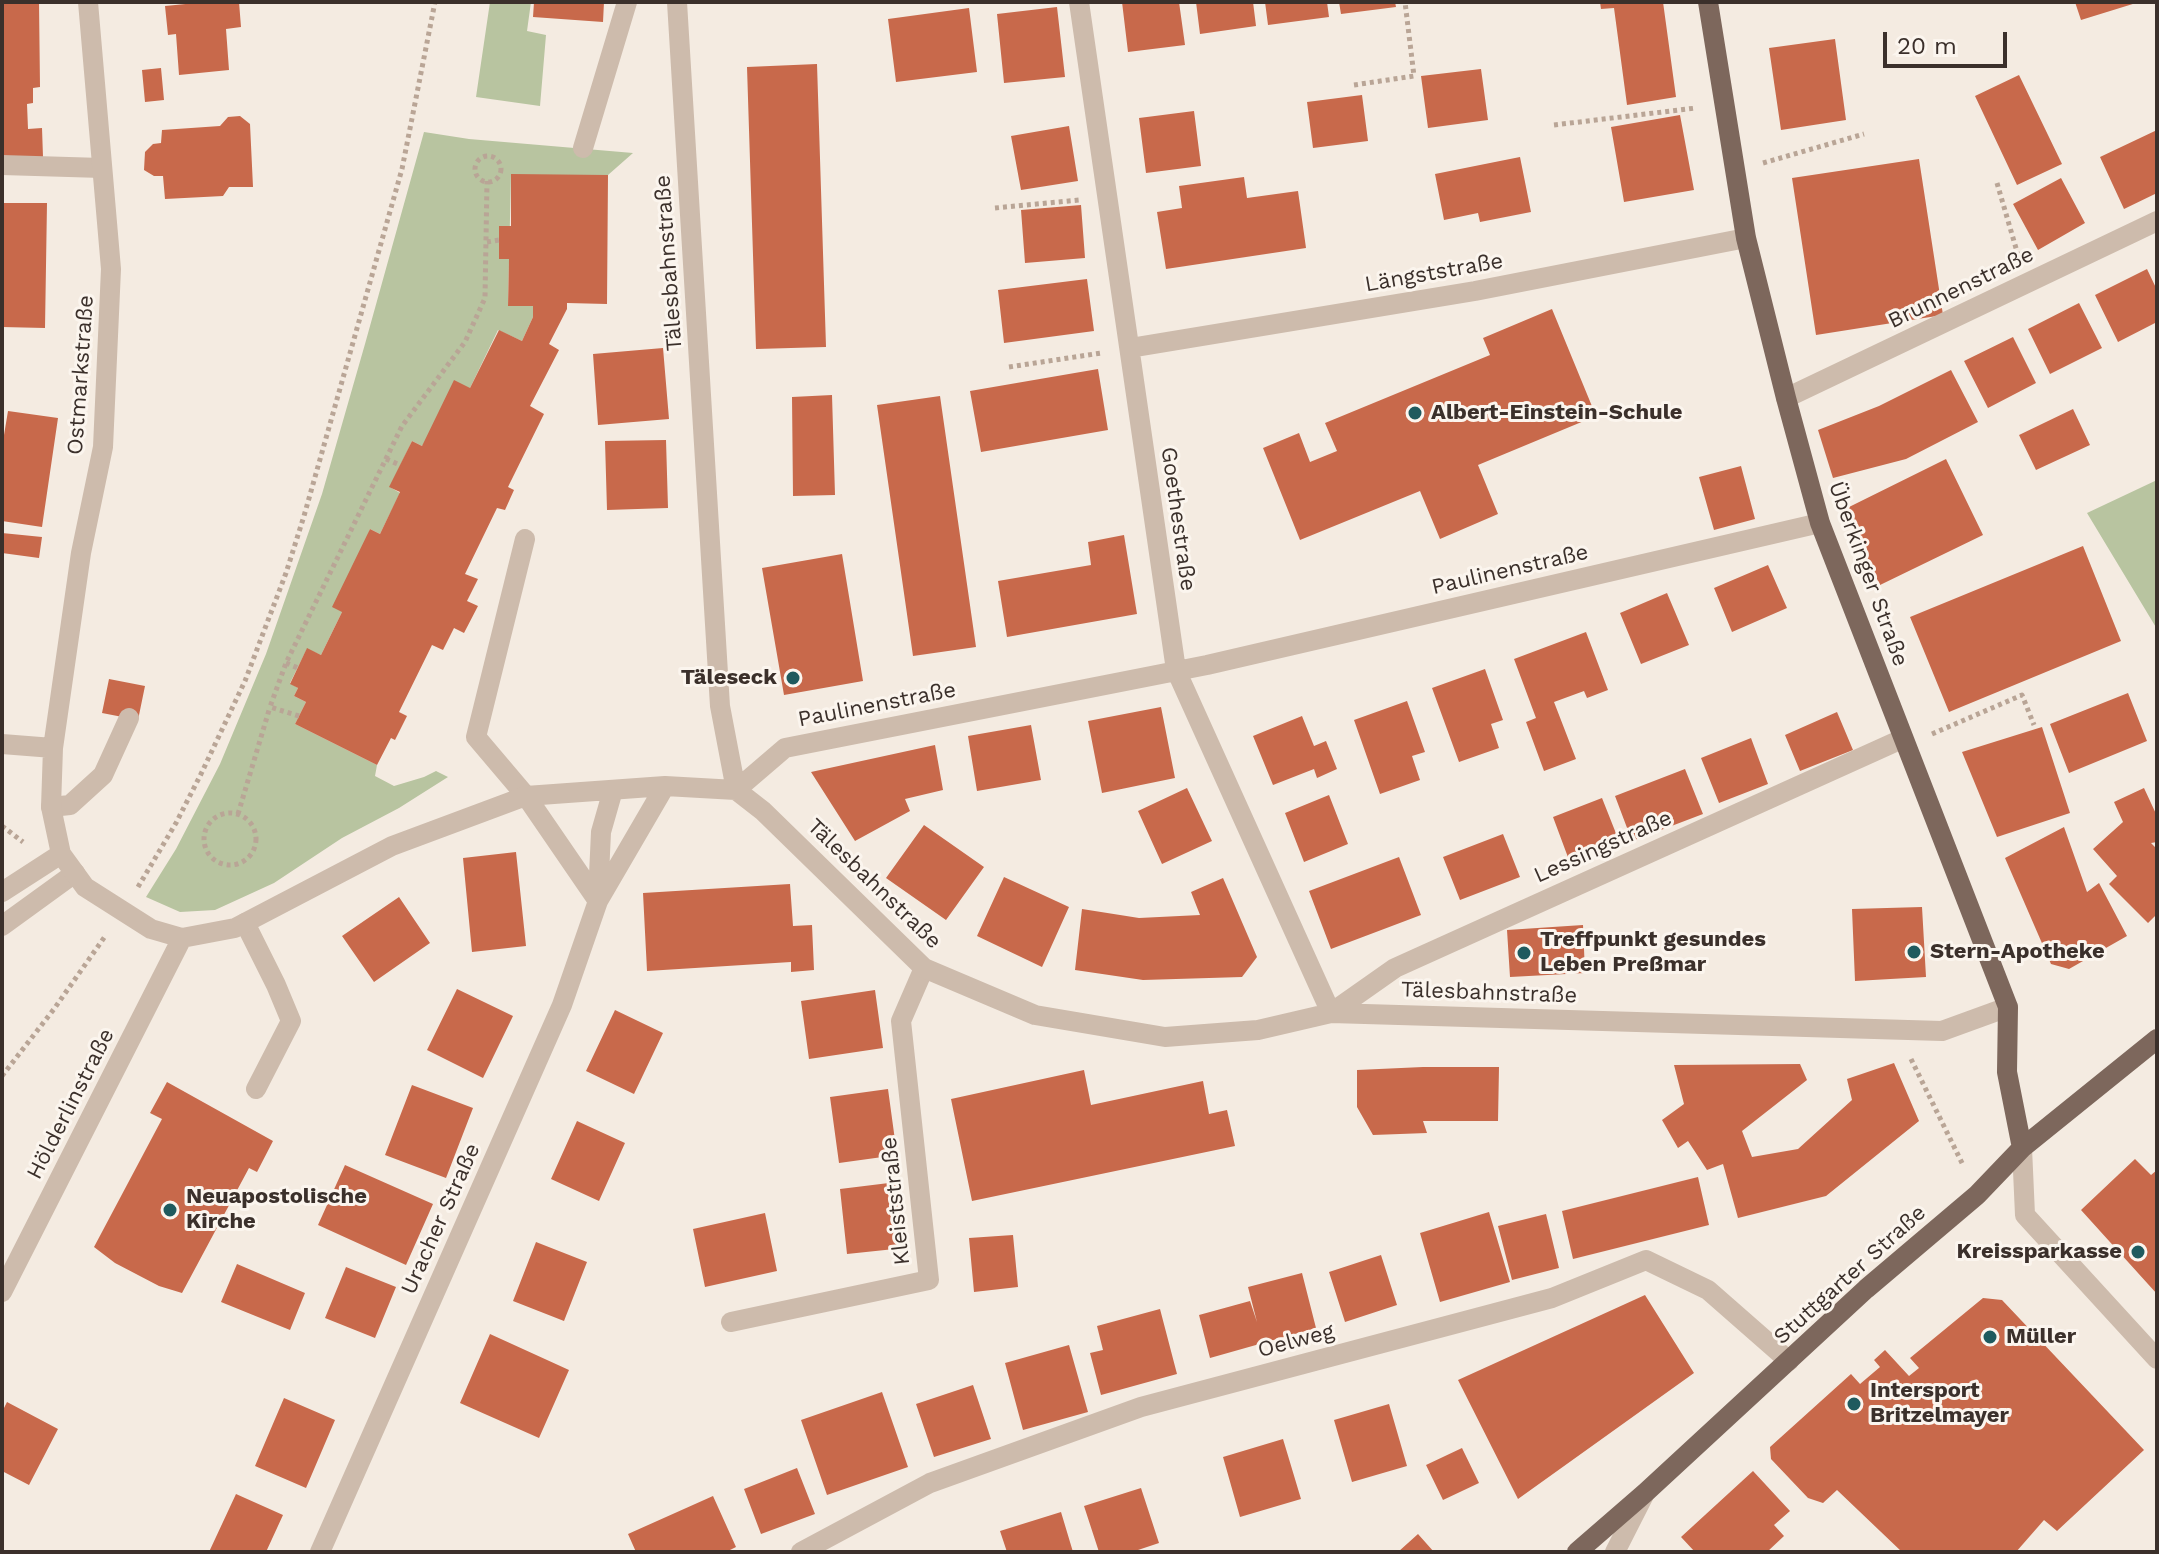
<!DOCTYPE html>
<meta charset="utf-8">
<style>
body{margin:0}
#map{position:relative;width:2159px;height:1554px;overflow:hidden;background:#f4ebe1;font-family:"Work Sans",sans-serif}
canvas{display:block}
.frame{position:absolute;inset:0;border:4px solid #3b302b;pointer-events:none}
.scale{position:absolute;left:1883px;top:32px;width:124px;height:36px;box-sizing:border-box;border:4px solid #3b302b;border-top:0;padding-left:10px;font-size:24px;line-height:28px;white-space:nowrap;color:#3b302b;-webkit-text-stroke:6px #fbf5ee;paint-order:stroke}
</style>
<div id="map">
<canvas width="2159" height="1554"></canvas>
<div class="frame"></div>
<div class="scale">20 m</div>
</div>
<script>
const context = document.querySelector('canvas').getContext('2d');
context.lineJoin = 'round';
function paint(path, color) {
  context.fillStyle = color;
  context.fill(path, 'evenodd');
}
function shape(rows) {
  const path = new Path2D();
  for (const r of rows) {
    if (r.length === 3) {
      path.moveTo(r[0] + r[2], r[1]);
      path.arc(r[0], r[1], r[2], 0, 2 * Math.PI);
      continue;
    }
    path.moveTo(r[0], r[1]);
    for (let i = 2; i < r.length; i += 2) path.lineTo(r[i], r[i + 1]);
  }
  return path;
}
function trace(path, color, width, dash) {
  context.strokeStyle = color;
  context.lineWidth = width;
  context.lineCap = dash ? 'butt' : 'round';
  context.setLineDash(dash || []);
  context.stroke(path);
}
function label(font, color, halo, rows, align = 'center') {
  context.font = font + ' "Work Sans",sans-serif';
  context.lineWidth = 6;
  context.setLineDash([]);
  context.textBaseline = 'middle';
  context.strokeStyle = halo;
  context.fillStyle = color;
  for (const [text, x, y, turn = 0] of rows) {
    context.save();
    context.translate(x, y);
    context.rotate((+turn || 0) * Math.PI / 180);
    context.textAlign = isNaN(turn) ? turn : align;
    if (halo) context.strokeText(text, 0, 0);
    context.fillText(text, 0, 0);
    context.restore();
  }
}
paint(shape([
 [490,2,531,2,527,31,546,35,540,106,476,97],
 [424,132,469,139,633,153,608,175,511,175,508,305,533,306,533,317,522,341,498,330,470,388,422,446,412,441,390,487,400,493,380,534,370,529,342,612,321,655,307,649,290,683,298,688,294,696,306,702,295,724,377,765,375,776,394,786,424,777,436,771,448,777,399,808,342,838,274,883,215,910,180,912,146,897,176,849,220,764,266,654,322,494,365,344],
 [2157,480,2157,629,2087,513]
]), '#b8c4a0');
paint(shape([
 [2,2,39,2,40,87,33,88,33,103,27,104,28,129,42,128,43,157,4,157,2,130],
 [206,2,239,2,241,27,226,29,229,70,179,75,176,34,168,35,165,6],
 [534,2,604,2,603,22,533,17],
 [1122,2,1179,2,1185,45,1128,52],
 [1196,2,1253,2,1256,26,1200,34],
 [1265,2,1327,2,1329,17,1268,25],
 [1339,2,1395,2,1396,7,1341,14],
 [1600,2,1663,2,1676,97,1627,105,1614,8,1601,9],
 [2075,2,2136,2,2136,3,2081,20],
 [1057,7,1065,77,1004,83,997,14],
 [969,8,977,72,896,82,888,19],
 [1835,39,1846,120,1781,130,1769,48],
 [817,64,826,347,756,349,747,67],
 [161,68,164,100,145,102,142,70],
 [1481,69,1488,120,1428,128,1421,76],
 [2019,75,2062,164,2017,185,1975,96],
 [1362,95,1368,141,1313,148,1307,102],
 [1194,111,1201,166,1146,173,1139,118],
 [1680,115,1694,190,1624,202,1611,127],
 [240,116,250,124,253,187,229,187,223,196,165,199,163,176,154,176,144,170,145,152,153,144,161,143,162,130,220,126,228,117],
 [1069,126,1078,181,1021,190,1011,136],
 [2157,130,2157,193,2124,209,2100,157],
 [1520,157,1531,212,1480,222,1478,213,1444,220,1435,174],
 [1919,159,1943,315,1816,335,1792,178],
 [511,174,608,175,607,304,567,303,567,309,549,344,559,350,530,406,544,414,508,487,514,490,505,510,497,508,465,574,478,579,467,601,478,606,464,633,454,628,443,650,432,645,399,712,407,716,395,740,391,738,377,765,295,724,306,702,294,696,298,688,290,684,307,648,321,655,342,612,332,607,370,529,380,534,400,492,389,487,412,441,422,446,454,380,470,388,499,330,522,341,533,317,533,306,508,306,509,259,499,259,499,226,511,226],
 [1244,177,1247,198,1298,191,1306,248,1166,269,1157,212,1182,208,1179,186],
 [2061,178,2085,223,2038,250,2013,204],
 [2,203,47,203,45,328,2,327],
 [1081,205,1085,258,1025,263,1021,210],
 [2147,269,2157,290,2157,322,2118,342,2095,295],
 [1087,279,1094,331,1004,343,998,290],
 [2079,303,2102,348,2050,374,2028,329],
 [1552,309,1596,416,1478,465,1498,514,1440,539,1420,491,1300,540,1263,448,1299,433,1310,462,1337,451,1325,423,1490,355,1483,338],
 [2013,337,2036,383,1988,408,1964,361],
 [663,348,669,419,598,425,593,354],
 [1098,369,1108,430,981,452,970,391],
 [1951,370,1978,422,1906,459,1833,478,1818,430,1879,406],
 [832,395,835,495,793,496,792,397],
 [940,396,976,647,913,656,877,405],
 [2073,409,2090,445,2036,470,2019,435],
 [8,411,58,418,42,527,2,521,2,447],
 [666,440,668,508,607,510,605,441],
 [1946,459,1983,535,1880,585,1843,510],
 [1741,466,1755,519,1714,530,1699,477],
 [2,533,42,537,39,558,2,553],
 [1124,535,1137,614,1007,637,998,581,1091,565,1088,542],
 [2083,546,2121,641,1949,712,1910,617],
 [842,554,863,681,784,695,762,568],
 [1768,565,1787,608,1732,632,1714,588],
 [1667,593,1689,645,1641,664,1620,613],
 [1586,632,1608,690,1587,698,1584,691,1554,702,1576,759,1544,771,1526,722,1536,718,1514,659],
 [1485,669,1503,720,1491,724,1499,748,1459,762,1432,688],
 [109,679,145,686,138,720,102,713],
 [2128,693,2147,741,2069,773,2050,724],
 [1407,701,1425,752,1412,756,1420,780,1380,794,1354,720],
 [1161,707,1175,778,1102,793,1088,721],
 [1837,712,1853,750,1800,771,1785,735],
 [1302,716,1314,746,1326,741,1337,769,1317,778,1314,769,1273,785,1253,736],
 [1031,725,1041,780,977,791,968,736],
 [2042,727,2070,813,1997,837,1962,752],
 [1751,738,1768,784,1719,803,1701,758],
 [935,745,943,790,905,799,910,811,855,841,811,772],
 [1685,769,1703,814,1632,841,1615,796],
 [1187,788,1212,841,1162,864,1138,811],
 [2144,788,2157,816,2157,842,2151,843,2157,849,2157,914,2148,923,2109,884,2117,876,2093,849,2123,822,2114,802],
 [1329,795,1348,844,1304,862,1285,813],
 [1602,798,1619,841,1569,860,1553,817],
 [924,825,984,867,946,920,886,878],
 [2064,827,2087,892,2099,883,2127,936,2069,969,2051,964,2005,858],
 [1503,834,1520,877,1460,900,1443,857],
 [516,852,526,946,472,952,463,858],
 [1399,857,1421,915,1331,949,1309,891],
 [1004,877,1069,907,1042,967,977,936],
 [1223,878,1257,957,1242,977,1143,980,1075,970,1082,909,1139,918,1200,915,1191,892],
 [790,884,793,926,812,925,814,970,791,972,791,962,647,971,643,893],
 [399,897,430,943,374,982,342,936],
 [1922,907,1926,977,1855,981,1852,909],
 [1583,925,1585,973,1510,977,1507,930],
 [457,989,513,1016,483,1078,427,1050],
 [875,990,883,1048,809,1059,801,1001],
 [615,1010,663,1033,634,1094,586,1071],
 [1894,1063,1919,1121,1826,1196,1738,1218,1723,1164,1707,1170,1688,1141,1678,1148,1662,1120,1684,1104,1674,1065,1800,1064,1807,1080,1742,1131,1752,1157,1798,1149,1852,1100,1847,1079],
 [1423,1067,1499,1067,1498,1121,1423,1121,1427,1133,1373,1135,1357,1107,1357,1070],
 [1084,1070,1091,1105,1203,1081,1209,1114,1227,1110,1235,1146,972,1201,951,1099],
 [167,1082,273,1141,257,1172,249,1168,182,1293,159,1286,115,1263,94,1247,162,1119,150,1113],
 [412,1085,473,1108,446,1178,385,1155],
 [888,1089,897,1155,839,1163,830,1097],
 [577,1121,625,1143,599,1201,551,1179],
 [2135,1159,2151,1175,2157,1170,2157,1294,2081,1210],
 [345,1165,433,1204,406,1265,318,1225],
 [1698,1177,1709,1225,1573,1259,1562,1211],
 [897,1182,904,1248,847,1254,840,1189],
 [1489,1212,1510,1282,1440,1302,1420,1233],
 [765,1213,777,1271,705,1287,693,1229],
 [1546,1214,1559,1268,1512,1280,1498,1226],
 [1013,1235,1018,1287,974,1292,969,1238],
 [536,1242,587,1262,564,1321,513,1301],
 [1381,1255,1397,1305,1345,1322,1329,1272],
 [237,1264,305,1293,290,1330,221,1302],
 [346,1267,396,1287,375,1338,325,1318],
 [1302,1273,1316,1328,1210,1358,1199,1315,1250,1301,1257,1322,1248,1287],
 [1645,1295,1694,1373,1518,1499,1458,1380],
 [1983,1298,2002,1300,2144,1450,2057,1531,2044,1520,2016,1552,1902,1552,1837,1490,1823,1503,1808,1498,1771,1459,1770,1447,1851,1374,1860,1384,1880,1367,1874,1360,1885,1350,1909,1376,1919,1368,1910,1358],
 [1160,1309,1177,1374,1101,1395,1090,1353,1103,1350,1097,1326],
 [490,1334,569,1370,539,1438,460,1403],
 [1069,1345,1088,1412,1023,1430,1005,1363],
 [973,1385,991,1439,934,1457,916,1404],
 [882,1392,908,1467,827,1495,801,1420],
 [284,1398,335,1420,306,1488,255,1466],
 [7,1402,58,1429,29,1485,2,1471,2,1412],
 [1389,1404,1407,1466,1352,1482,1334,1420],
 [1283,1439,1301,1499,1240,1517,1223,1457],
 [1462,1448,1479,1483,1443,1500,1426,1465],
 [797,1468,815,1514,761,1534,744,1489],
 [1753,1471,1790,1511,1774,1525,1784,1536,1767,1552,1695,1552,1681,1537],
 [1141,1488,1159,1543,1132,1552,1099,1552,1084,1506],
 [236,1494,283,1515,266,1552,209,1552],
 [713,1496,736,1547,726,1552,636,1552,628,1534],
 [1061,1512,1073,1552,1007,1552,1000,1531],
 [1418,1534,1434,1552,1398,1552]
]), '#c8694b');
trace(shape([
 [1354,85,1414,76,1405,2],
 [1554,125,1696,108],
 [488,169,13],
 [1763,163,1864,134],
 [1997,183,2018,255],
 [995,208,1079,200],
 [487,242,499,240],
 [1009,367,1101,353],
 [386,459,400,465],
 [286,663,298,668],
 [299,716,270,707,286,663,402,426,465,342,485,298,487,181],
 [1932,734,2022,695,2034,725],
 [230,839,26],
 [238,814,270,707],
 [2,826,23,842],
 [138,887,176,823,201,774,245,681,286,573,304,516,402,169,435,2],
 [1911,1059,1963,1165],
 [2,1076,54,1009,106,935]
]), '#b9a596', 5, [4, 4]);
trace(shape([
 [2,165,102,168],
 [525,539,476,737,526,796],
 [51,807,70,805,103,775,129,718],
 [245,923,276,985,291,1021,256,1089],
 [2,926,75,873],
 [731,1322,929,1280,901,1021,924,968],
 [1615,1552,1644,1495]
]), '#cdbbac', 20);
trace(shape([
 [88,2,111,269,103,447,81,553,53,748,51,807,61,854,85,887,151,929,182,938,235,928,392,846,526,796,665,786,736,790,785,748,1207,665,1820,523],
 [677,2,720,706,736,790,763,811,924,968,1035,1015,1165,1037,1258,1030,1331,1013,1942,1031,2008,1007],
 [1079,2,1176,670,1331,1013],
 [583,148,627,2],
 [1130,348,1475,291,1746,238],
 [1786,398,2157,221],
 [2,744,53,748],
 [526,796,598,901],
 [2,892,61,854],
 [598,897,601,832,613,790],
 [1331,1013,1395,968,1902,739],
 [2,1292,182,938],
 [320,1552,562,1005,598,901,665,786],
 [801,1552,930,1483,1141,1407,1552,1298,1646,1260,1708,1290,1789,1361]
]), '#cdbbac', 20);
trace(shape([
 [2022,1148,2025,1215,2157,1359]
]), '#cdbbac', 20);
trace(shape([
 [1708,2,1746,238,1786,398,1820,523,2008,1007,2007,1072,2022,1148],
 [1577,1552,1645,1493,1866,1289,1977,1195,2022,1148,2157,1039]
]), '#7d675c', 20);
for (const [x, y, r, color] of [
 [1415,413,8,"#1f5a5e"],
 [793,678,8,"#1f5a5e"],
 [1914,952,8,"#1f5a5e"],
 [1524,953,8,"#1f5a5e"],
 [170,1210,8,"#1f5a5e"],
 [2138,1252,8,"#1f5a5e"],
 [1990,1337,8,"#1f5a5e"],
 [1854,1404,8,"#1f5a5e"]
]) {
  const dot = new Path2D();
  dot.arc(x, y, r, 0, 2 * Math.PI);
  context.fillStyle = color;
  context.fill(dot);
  trace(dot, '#fbf5ee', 3);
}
label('22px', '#3b302b', '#fbf5ee', [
 ["Tälesbahnstraße",669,263,-94],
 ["Längststraße",1434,273,-10],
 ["Brunnenstraße",1961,288,-26],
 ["Ostmarkstraße",81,375,-86],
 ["Goethestraße",1178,519,82],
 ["Paulinenstraße",1510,570,-13],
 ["Überkinger Straße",1868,574,70],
 ["Paulinenstraße",877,705,-11],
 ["Lessingstraße",1603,847,-24],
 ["Tälesbahnstraße",874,884,44],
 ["Tälesbahnstraße",1489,993,2],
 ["Hölderlinstraße",71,1104,-63],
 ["Kleiststraße",896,1201,-96],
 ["Uracher Straße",441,1219,-66],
 ["Stuttgarter Straße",1850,1275,-42],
 ["Oelweg",1296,1341,-15]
]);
label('bold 22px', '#3b302b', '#fbf5ee', [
 ["Albert-Einstein-Schule",1431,413],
 ["Täleseck",777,678,"right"],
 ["Treffpunkt gesundes",1540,940],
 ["Leben Preßmar",1540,965],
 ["Stern-Apotheke",1930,952],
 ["Neuapostolische",186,1197],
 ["Kirche",186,1222],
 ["Kreissparkasse",2122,1252,"right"],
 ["Müller",2006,1337],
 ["Intersport",1870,1391],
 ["Britzelmayer",1870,1416]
], 'left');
</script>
